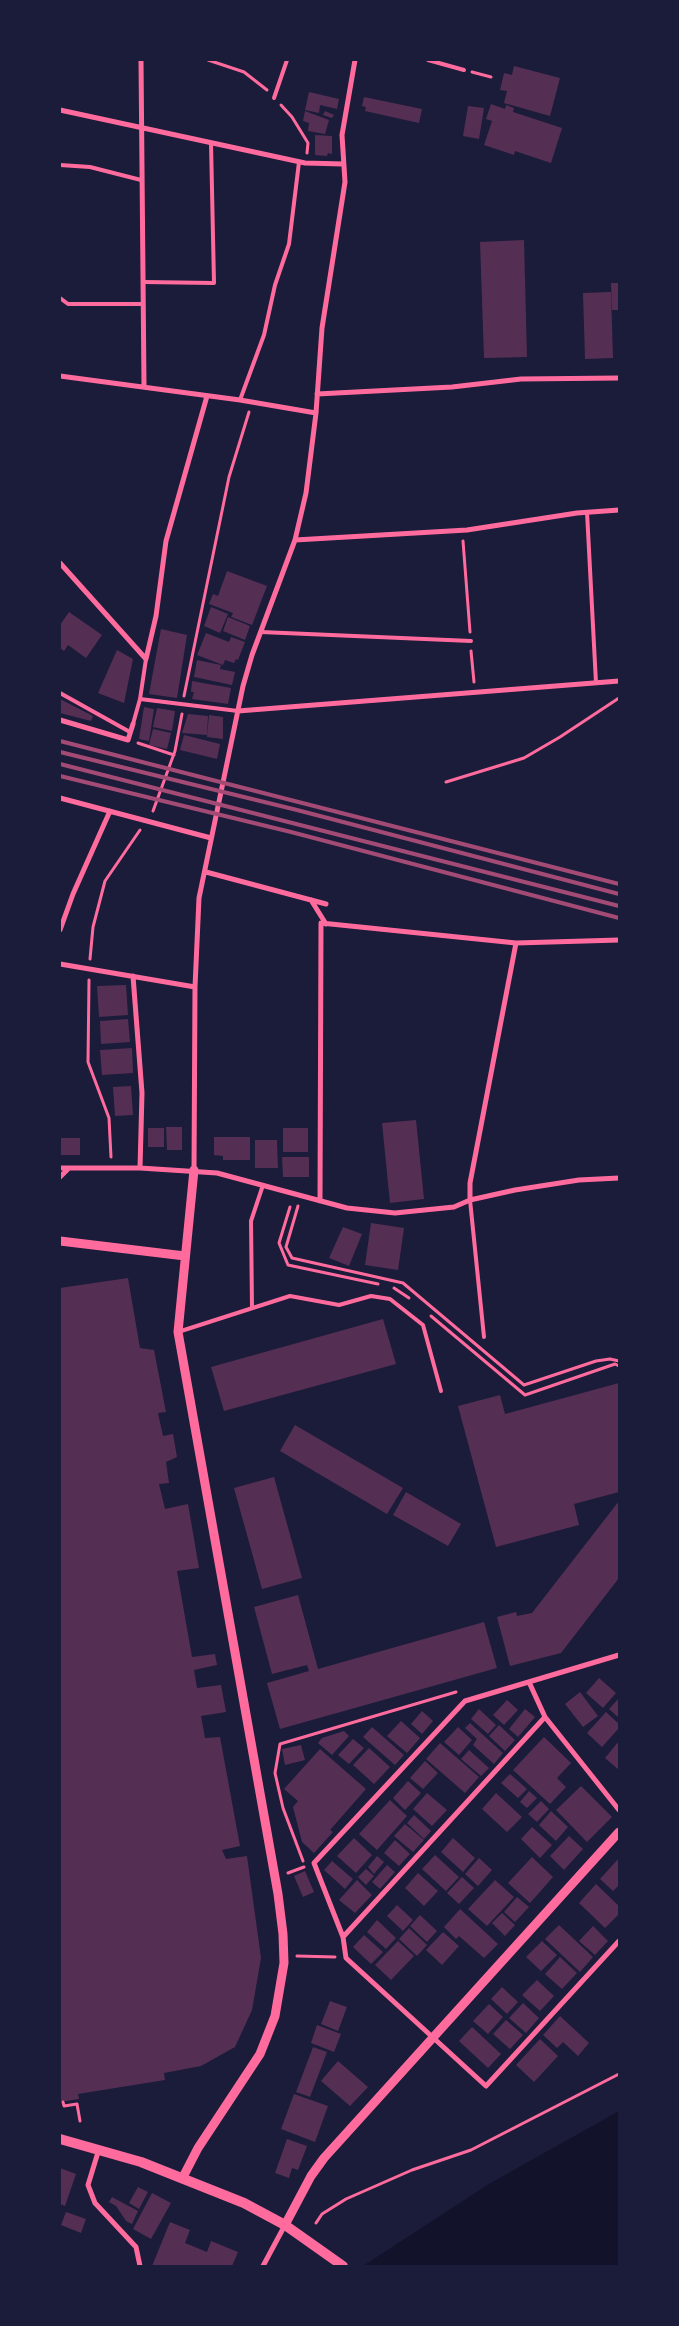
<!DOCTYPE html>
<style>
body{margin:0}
#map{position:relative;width:679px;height:2326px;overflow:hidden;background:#1b1b3a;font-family:"Fira Sans",sans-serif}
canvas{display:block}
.frame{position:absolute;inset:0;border:61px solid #1b1b3a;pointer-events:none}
</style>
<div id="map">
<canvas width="679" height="2326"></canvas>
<div class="frame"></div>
</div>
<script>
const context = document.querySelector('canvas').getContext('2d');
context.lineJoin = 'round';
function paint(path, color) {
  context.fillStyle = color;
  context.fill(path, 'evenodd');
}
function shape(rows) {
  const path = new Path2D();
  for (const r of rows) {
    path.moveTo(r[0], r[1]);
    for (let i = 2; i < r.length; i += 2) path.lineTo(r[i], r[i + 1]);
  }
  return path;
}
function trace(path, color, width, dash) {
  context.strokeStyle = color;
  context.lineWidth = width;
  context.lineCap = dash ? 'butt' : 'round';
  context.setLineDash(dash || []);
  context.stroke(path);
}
paint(shape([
 [619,2111,619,2266,363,2266,489,2184]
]), '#12122b');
paint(shape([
 [514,66,560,78,550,116,504,103,507,91,500,90,504,73,512,75],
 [309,92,339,99,337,109,320,105,319,113,305,110],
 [364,97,422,109,419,123,365,111,366,107,362,106],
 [491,104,505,109,506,105,514,108,513,112,562,128,551,163,515,151,514,155,484,145,492,121,486,119],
 [468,106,484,108,479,139,463,136],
 [305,111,329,120,325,134,308,131,309,123,303,121],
 [325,111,334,115,332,118,323,115],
 [315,135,332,136,332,154,328,153,327,156,315,155],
 [524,240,527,357,484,358,480,242],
 [611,283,619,283,619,310,612,310],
 [611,292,613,358,585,359,583,293],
 [227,571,267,586,252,625,231,617,233,613,209,604,213,594,218,596],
 [211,607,228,614,220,633,204,626],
 [69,612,102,635,86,658,68,645,64,651,60,648,60,625],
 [228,617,250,626,245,640,223,631],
 [161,629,187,635,177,698,149,694],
 [206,633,229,642,231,637,245,642,238,660,236,659,234,663,225,660,223,665,197,655],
 [117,650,133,659,124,703,98,693],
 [197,660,221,665,220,669,235,672,232,685,194,677],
 [192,681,231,688,228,704,192,699,194,692,191,692],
 [60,699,93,716,91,721,60,713],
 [144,707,154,709,149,741,139,739],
 [157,708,175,711,172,731,153,727],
 [188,714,208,716,207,735,182,733],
 [209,715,223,717,223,739,207,737],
 [153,729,171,733,167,749,149,745],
 [184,735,220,744,217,759,180,750],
 [126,985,128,1015,99,1017,97,986],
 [128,1019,130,1042,101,1044,100,1021],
 [132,1048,133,1073,102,1075,100,1050],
 [131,1086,133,1115,115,1116,113,1087],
 [416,1120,424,1199,390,1203,382,1123],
 [166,1127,182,1127,182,1150,167,1150],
 [148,1128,164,1128,164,1147,148,1147],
 [283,1128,308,1128,308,1152,283,1152],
 [214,1137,250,1137,250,1160,223,1160,223,1156,214,1155],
 [60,1138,80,1138,80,1155,60,1155],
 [255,1140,277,1140,278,1168,255,1168],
 [282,1157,309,1157,309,1177,283,1177],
 [371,1223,404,1228,398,1270,365,1265],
 [343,1227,362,1234,349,1266,329,1258],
 [128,1278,140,1348,154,1350,166,1412,158,1413,163,1436,173,1434,177,1457,166,1462,169,1483,159,1484,165,1509,188,1504,199,1568,177,1571,192,1657,215,1654,217,1665,194,1670,197,1688,221,1685,226,1712,201,1716,205,1738,220,1737,240,1846,222,1850,226,1859,247,1856,261,1958,252,2010,235,2047,201,2066,164,2073,165,2080,78,2094,79,2099,60,2102,60,1288],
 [383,1319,396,1364,224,1411,211,1367],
 [619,1383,619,1492,574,1504,579,1525,496,1547,458,1406,500,1395,505,1414],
 [295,1425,403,1488,387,1514,280,1451],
 [274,1477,302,1578,262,1589,234,1488],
 [406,1492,461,1524,448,1546,393,1515],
 [619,1501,619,1578,561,1653,510,1666,497,1617,516,1612,517,1616,532,1613],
 [298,1595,318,1669,484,1622,497,1668,280,1729,267,1683,309,1671,307,1665,272,1674,254,1607],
 [599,1678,616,1693,603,1708,586,1693],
 [580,1692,598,1716,583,1727,565,1704],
 [619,1698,619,1718,609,1709],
 [507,1700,518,1710,504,1725,493,1715],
 [479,1709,496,1725,488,1734,471,1719],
 [525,1709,535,1717,518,1737,509,1729],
 [422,1711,433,1721,422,1734,411,1724],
 [606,1712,619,1724,619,1728,602,1747,587,1733],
 [401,1721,420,1738,407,1753,387,1736],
 [470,1723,503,1753,494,1764,473,1745,477,1739,465,1728],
 [499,1725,515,1740,505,1751,489,1736],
 [372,1727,404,1755,395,1765,363,1737],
 [458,1727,472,1740,459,1755,444,1742],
 [344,1731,349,1736,332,1755,318,1743,322,1738],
 [544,1737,571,1763,557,1778,566,1787,550,1804,513,1770],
 [353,1739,364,1748,349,1764,338,1755],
 [619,1741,619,1770,605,1758],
 [440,1743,479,1777,465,1793,426,1759],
 [301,1745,305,1760,285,1765,282,1749],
 [369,1748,390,1767,374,1784,353,1765],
 [320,1749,366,1789,330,1830,333,1832,314,1853,302,1842,293,1807,298,1801,284,1789],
 [469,1750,489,1768,481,1776,461,1759],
 [425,1761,438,1773,423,1789,410,1778],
 [510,1774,527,1789,518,1798,501,1783],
 [408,1781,421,1793,405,1810,393,1798],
 [581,1786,612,1817,587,1842,556,1810],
 [529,1791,537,1798,527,1808,520,1802],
 [427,1793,447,1810,432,1826,413,1809],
 [496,1793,522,1817,507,1832,482,1809],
 [390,1800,407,1816,377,1850,359,1834],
 [541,1801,549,1809,537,1822,528,1814],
 [551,1811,568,1827,556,1841,539,1825],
 [414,1815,431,1831,424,1839,407,1823],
 [405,1824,424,1840,413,1852,394,1836],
 [532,1827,552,1845,540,1858,521,1839],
 [569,1836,583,1849,564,1870,550,1856],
 [354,1838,372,1855,356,1873,337,1856],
 [453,1838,475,1858,463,1872,441,1852],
 [395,1840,410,1854,399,1866,384,1853],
 [435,1855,459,1877,446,1891,422,1869],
 [377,1856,384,1862,374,1874,368,1867],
 [532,1857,553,1877,530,1903,508,1883],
 [479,1858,492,1870,478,1886,465,1874],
 [619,1858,619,1885,613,1891,600,1879],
 [332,1861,353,1879,345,1889,324,1870],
 [387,1865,395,1872,380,1889,372,1882],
 [366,1869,374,1876,366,1885,358,1877],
 [305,1871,314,1892,303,1897,294,1876],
 [418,1873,438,1891,424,1906,405,1888],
 [462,1877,474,1888,459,1904,447,1893],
 [357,1880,372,1895,355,1913,339,1900],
 [495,1880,514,1897,487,1926,468,1909],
 [596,1884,619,1906,619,1914,605,1928,579,1903],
 [517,1897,529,1907,515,1922,504,1912],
 [397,1905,413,1920,403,1931,387,1916],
 [460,1909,498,1944,484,1958,459,1936,456,1939,444,1927],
 [502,1913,515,1925,505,1936,492,1923],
 [420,1915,437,1931,427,1942,410,1926],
 [377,1920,396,1938,386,1949,367,1932],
 [559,1925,593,1957,580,1972,545,1939],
 [593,1926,608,1941,595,1955,579,1941],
 [409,1928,427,1945,417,1956,399,1939],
 [443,1932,459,1946,442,1965,426,1950],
 [364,1935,383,1952,371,1964,353,1947],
 [398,1941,414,1956,391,1980,375,1965],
 [542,1941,557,1955,541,1971,526,1957],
 [560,1957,577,1973,562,1989,545,1974],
 [537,1980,554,1996,540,2011,522,1995],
 [502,1987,518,2002,507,2014,491,1999],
 [330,2001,347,2007,338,2031,321,2024],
 [523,2003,539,2018,526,2033,509,2018],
 [489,2004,503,2017,488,2034,473,2021],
 [560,2016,589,2043,578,2056,563,2042,557,2048,543,2035],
 [506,2020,523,2035,510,2049,493,2034],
 [317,2025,341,2034,334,2052,311,2043],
 [472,2027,501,2054,488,2068,459,2041],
 [540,2039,558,2056,534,2082,516,2065],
 [313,2047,327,2052,310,2097,296,2092],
 [338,2061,368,2087,350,2106,321,2081],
 [294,2094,328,2106,315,2142,281,2129],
 [287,2139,307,2146,298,2170,292,2168,289,2178,275,2173],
 [60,2168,76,2174,65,2206,60,2204],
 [138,2187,148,2192,139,2209,129,2203],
 [152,2193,171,2203,151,2239,133,2229],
 [112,2197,138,2211,132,2224,126,2221,116,2206,109,2202],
 [66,2212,86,2219,81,2233,61,2225],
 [170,2222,190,2230,185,2243,207,2252,211,2241,238,2252,232,2266,152,2266]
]), '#542f53');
trace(shape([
 [208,60,244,72,267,90],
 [472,72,491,77],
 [281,105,292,117,308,143,307,153],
 [463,541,470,632],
 [471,651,474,682],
 [184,696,229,477,249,412],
 [138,743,174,755],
 [446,782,524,758,560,737,619,698],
 [153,811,175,751,182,714],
 [90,959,93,927,105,881,140,830],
 [89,980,88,1062,109,1118,111,1157],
 [298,1206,286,1247,292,1258,403,1283,524,1385,596,1361,610,1359,619,1361],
 [290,1207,279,1243,288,1265,378,1284],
 [394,1288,409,1298],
 [431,1316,525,1395,615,1364,619,1366],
 [303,1861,283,1808,275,1773,280,1744,456,1692],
 [288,1873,304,1867],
 [297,1956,335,1957],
 [63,2102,64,2106,77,2104,80,2121],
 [316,2223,322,2214,346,2199,412,2170,471,2150,619,2074]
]), '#ff6b9d', 3);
trace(shape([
 [428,60,464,70],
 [274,98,287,60],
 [60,165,90,167,141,180],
 [143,282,214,283,211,143],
 [60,298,68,304,143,304],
 [240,400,264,335,275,285,289,244,299,162],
 [587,512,596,683],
 [261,632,471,641],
 [60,693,130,732],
 [140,699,238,711],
 [133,724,140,699,146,659],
 [470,1200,484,1337],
 [252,1308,251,1221,263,1185],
 [178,1332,290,1296,339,1305,371,1296,390,1299,423,1325,441,1391]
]), '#ff6b9d', 4);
trace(shape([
 [141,60,144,386],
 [60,110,305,163,343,164],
 [60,376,240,400,316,413],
 [317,394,452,387,521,379,619,378],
 [295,540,467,530,577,513,619,510],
 [60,563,146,659],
 [146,659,156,616,166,541,207,396],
 [238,711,619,681],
 [60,720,128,740,133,724],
 [60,798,211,838],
 [206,872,326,904],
 [311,900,326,924],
 [60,930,73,894,110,811],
 [60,964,195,987],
 [133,976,142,1093,140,1168],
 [60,1168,140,1168,217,1173,347,1208,395,1213,454,1207,470,1200,515,1190,579,1180,619,1178],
 [194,1170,195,987,199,898,243,686,252,655,295,540,306,493,316,413,322,328,345,182,342,135,355,60],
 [60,1177,68,1169],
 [470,1200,470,1183,516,943],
 [320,1201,321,923,516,943,619,940],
 [619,1655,465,1701,314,1863,343,1937,346,1958,486,2086,619,1941],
 [529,1682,545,1717,619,1810],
 [343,1937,545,1717],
 [99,2149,88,2185,95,2203,136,2247,140,2266],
 [263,2266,285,2225]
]), '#ff6b9d', 5);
trace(shape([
 [60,1241,185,1256],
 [183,2177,198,2148,260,2054,275,2016,284,1963,283,1934,278,1894,178,1332,194,1170],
 [285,2225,311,2176,324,2158,619,1832]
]), '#ff6b9d', 9);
trace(shape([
 [60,2139,141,2162,244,2203,285,2225,343,2266]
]), '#ff6b9d', 10);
trace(shape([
 [60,741,619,884],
 [60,752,297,810,619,894],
 [60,764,619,906],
 [60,776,291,832,619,918]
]), '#a44b75', 4);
</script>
